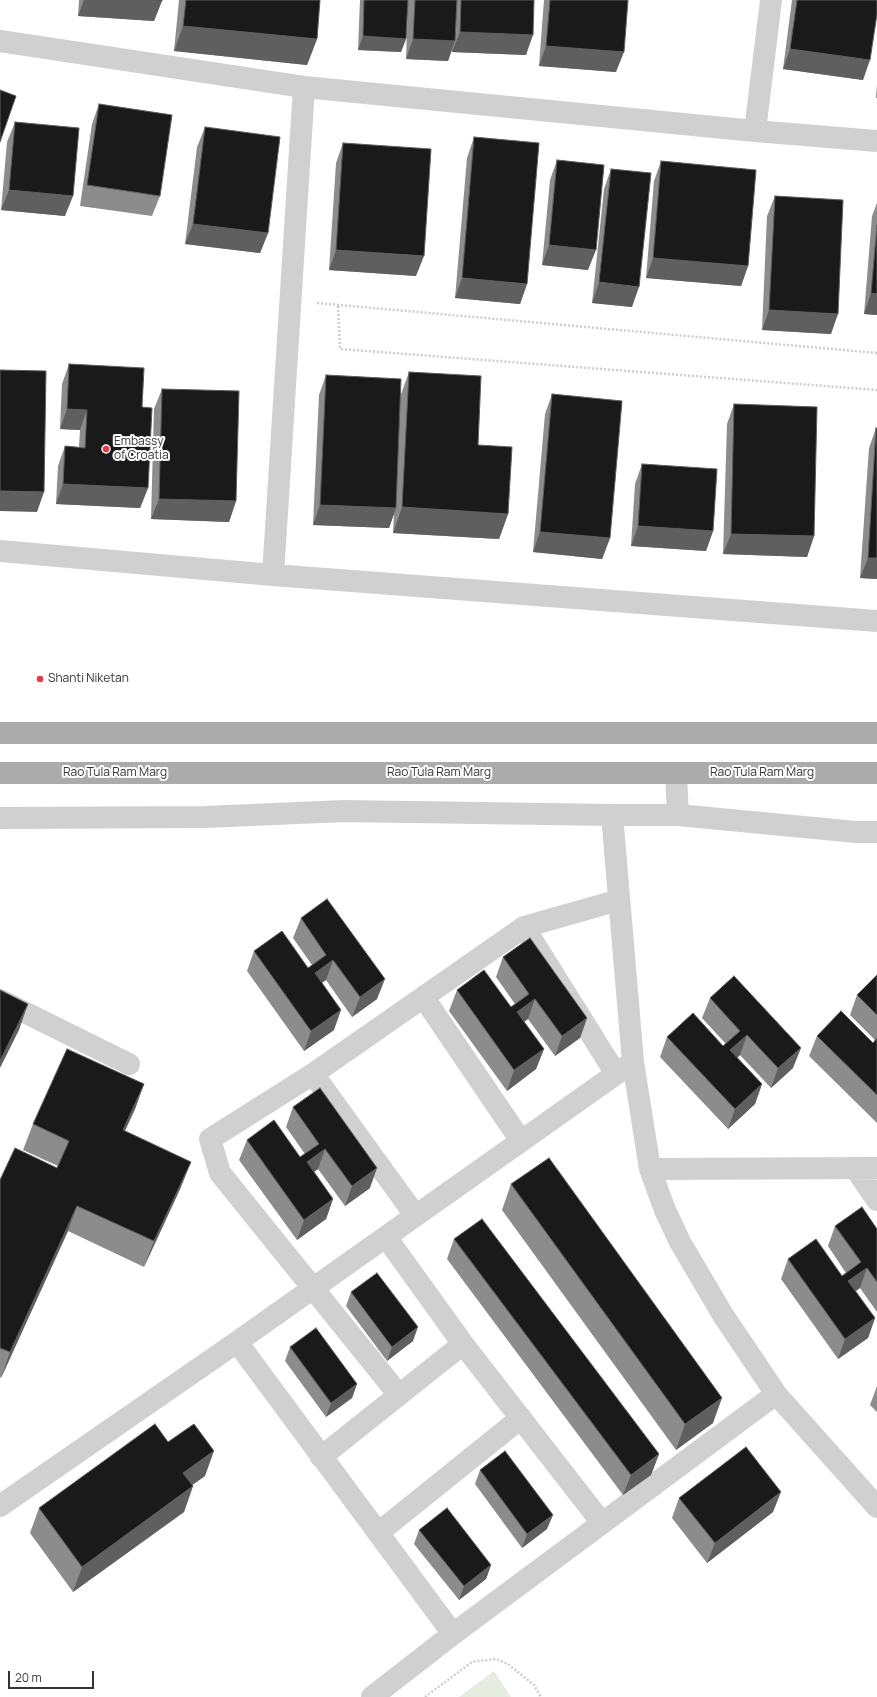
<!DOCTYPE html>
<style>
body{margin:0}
#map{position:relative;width:877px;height:1697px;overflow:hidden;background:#fff;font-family:Manrope,sans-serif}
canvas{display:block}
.scale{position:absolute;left:8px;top:1671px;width:86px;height:18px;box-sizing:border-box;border:2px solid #333;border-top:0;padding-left:5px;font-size:12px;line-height:14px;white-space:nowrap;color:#333;-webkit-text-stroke:3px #fff;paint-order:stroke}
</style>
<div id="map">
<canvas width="877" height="1697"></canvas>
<div class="scale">20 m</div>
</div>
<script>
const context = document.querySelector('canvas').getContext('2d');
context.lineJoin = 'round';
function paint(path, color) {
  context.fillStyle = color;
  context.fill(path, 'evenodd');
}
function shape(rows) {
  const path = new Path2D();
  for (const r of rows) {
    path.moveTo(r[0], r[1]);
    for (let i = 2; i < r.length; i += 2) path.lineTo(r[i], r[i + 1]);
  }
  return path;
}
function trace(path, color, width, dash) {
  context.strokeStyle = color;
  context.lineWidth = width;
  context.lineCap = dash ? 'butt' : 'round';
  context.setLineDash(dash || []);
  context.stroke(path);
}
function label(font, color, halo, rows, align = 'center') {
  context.font = font + ' Manrope,sans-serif';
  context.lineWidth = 4;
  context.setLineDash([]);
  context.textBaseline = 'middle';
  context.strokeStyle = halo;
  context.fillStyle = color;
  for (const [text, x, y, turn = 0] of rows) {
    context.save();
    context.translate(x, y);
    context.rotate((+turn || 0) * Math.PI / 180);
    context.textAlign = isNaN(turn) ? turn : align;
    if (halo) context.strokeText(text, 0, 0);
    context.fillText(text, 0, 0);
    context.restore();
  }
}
paint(shape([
 [494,1671,511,1697,459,1697]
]), '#e6ecdf');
trace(shape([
 [317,303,877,353],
 [338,306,340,349,877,390],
 [425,1697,472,1662,496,1659,508,1664,534,1685,541,1697]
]), '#cdcdcd', 2.5, [2, 2]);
trace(shape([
 [0,41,304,87,755,131,877,141],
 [755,131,771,0],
 [0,551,273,575,877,621],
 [273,575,304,87],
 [676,773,678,815],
 [612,815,633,1062,650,1169,665,1210,680,1242,723,1315,776,1394,877,1507],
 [0,818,205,817,344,811,612,815,678,815,856,832,877,832],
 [524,927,619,900],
 [424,998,521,1141],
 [0,1000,129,1064],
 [313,1074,210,1139,220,1173,399,1395],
 [855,1168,877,1200],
 [650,1169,877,1168],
 [415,1215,313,1074,524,927,616,1074],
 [386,1237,463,1344,602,1523],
 [237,1342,453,1634],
 [321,1457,463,1344],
 [0,1506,237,1342,633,1062],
 [378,1533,521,1418],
 [372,1697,453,1634,776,1394]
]), '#d0d0d0', 22);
trace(shape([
 [0,733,877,733],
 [0,773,877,773]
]), '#ababab', 22);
paint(shape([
 [79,0,162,0,154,21,78,16],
 [179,0,320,0,317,39,307,65,174,51],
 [360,0,408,0,406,39,401,52,358,50],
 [408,0,534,0,526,55,452,52,452,49,448,61,406,59],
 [544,0,628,0,616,72,539,66],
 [792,0,877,0,863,80,783,69],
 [877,84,877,98,876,98],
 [99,104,160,196,152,216,80,206,92,124],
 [15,122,65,216,1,210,7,142],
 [205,127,268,233,260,253,185,244,197,147],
 [474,137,527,284,520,304,455,298,467,158],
 [343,143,416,276,329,270,336,163],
 [557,160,588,270,542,265,550,180],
 [661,161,748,266,741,286,646,278,654,181],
 [611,169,632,307,592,303,604,189],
 [775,196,831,334,762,330,767,216],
 [877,203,877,315,864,314,872,216],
 [69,364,142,407,148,488,140,508,56,504,58,466,65,446,79,447,80,430,60,429,62,384],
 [409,372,478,445,508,514,499,539,393,533,394,514,389,528,313,525,319,395,326,375,400,397],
 [162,389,236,501,229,522,151,519,154,409],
 [552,394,610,538,602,559,533,552,545,414],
 [734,404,814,536,807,557,723,554,727,424],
 [876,428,877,428,877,579,860,578,869,448],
 [642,464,713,531,706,551,631,546,635,484],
 [301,918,377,999,352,1017,326,980,322,983,334,1030,304,1051,247,971,254,951,308,968,312,965,293,938],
 [503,957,587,1018,580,1038,555,1056,528,1019,524,1022,544,1049,536,1069,507,1091,449,1011,457,990,511,1007,515,1004,496,977],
 [877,975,877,1123,809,1056,817,1036,873,1043,875,1040,850,1015,857,995],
 [710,998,793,1068,771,1088,740,1055,737,1058,762,1084,755,1104,728,1129,660,1057,667,1037,723,1046,726,1044,702,1018],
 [144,1084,135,1109,125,1131,181,1187,144,1267,68,1231,1,1378,0,1377,0,1180,57,1168,58,1166,23,1150,33,1124],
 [293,1107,370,1188,345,1206,318,1169,314,1172,333,1199,326,1219,297,1240,239,1160,247,1140,300,1157,305,1154,286,1127],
 [511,1184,713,1423,676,1450,502,1210],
 [835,1226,877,1229,877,1312,860,1288,856,1291,875,1318,868,1338,838,1359,781,1279,788,1259,842,1276,846,1273,828,1246],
 [454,1239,659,1454,651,1475,623,1495,447,1259],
 [351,1292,413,1341,387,1361,346,1306],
 [290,1347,357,1384,352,1398,326,1417,285,1361],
 [877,1386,877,1412,870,1405],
 [168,1442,205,1476,192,1485,193,1486,184,1512,73,1592,30,1533,39,1508],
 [480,1470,547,1529,522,1548,475,1484],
 [679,1498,773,1512,707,1563,672,1518],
 [419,1530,491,1565,486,1579,459,1600,414,1544]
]), '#8c8c8c');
paint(shape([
 [84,0,142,0,162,1,154,21,78,16],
 [183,26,317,39,307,65,174,51],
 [460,32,533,35,526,55,452,52],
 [363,36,406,39,401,52,358,50],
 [413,39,455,41,448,61,406,59],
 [546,46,624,52,616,72,539,66],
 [790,49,870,60,863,80,783,69],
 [9,190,73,196,65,216,1,210],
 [193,224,268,233,260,253,185,244],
 [549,245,596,250,588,270,542,265],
 [336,250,424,256,416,276,329,270],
 [653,258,748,266,741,286,646,278],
 [462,278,527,284,520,304,455,298],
 [599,282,639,287,632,307,592,303],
 [871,293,877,294,877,315,864,314],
 [769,310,838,314,831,334,762,330],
 [67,409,87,410,80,430,60,429],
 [63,484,148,488,140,508,56,504],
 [0,491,44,492,37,512,0,511],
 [159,499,236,501,229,522,151,519],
 [320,505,396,508,389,528,313,525],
 [402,507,508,514,499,539,393,533],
 [638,526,713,531,706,551,631,546],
 [540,532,610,538,602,559,533,552],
 [731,534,814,536,807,557,723,554],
 [868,558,877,558,877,579,860,578],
 [333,960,326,980,307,993,315,973],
 [385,979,377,999,352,1017,360,997],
 [535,999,528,1019,510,1032,517,1012],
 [28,1004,19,1030,0,1068,0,1061],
 [341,1010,334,1030,304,1051,311,1031],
 [587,1018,580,1038,555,1056,562,1036],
 [747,1035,740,1055,723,1070,730,1050],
 [801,1048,793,1068,771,1088,778,1068],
 [544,1049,536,1069,507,1091,514,1070],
 [144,1084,135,1109,113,1156,123,1130],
 [762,1084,755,1104,728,1129,735,1109],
 [325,1149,318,1169,300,1182,307,1162],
 [191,1162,181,1187,144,1267,154,1241],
 [377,1168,370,1188,345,1206,352,1186],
 [333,1199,326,1219,297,1240,304,1220],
 [77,1206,68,1231,1,1378,10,1352],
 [867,1268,860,1288,841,1301,848,1281],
 [875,1318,868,1338,838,1359,845,1339],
 [418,1327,413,1341,387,1361,392,1347],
 [357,1384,352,1398,326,1417,331,1403],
 [722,1398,713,1423,676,1450,685,1424],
 [214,1451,205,1476,174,1498,183,1473],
 [659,1454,651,1475,623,1495,631,1475],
 [193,1486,184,1512,73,1592,82,1567],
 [781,1492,773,1512,707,1563,715,1543],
 [553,1515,547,1529,522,1548,527,1534],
 [491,1565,486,1579,459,1600,464,1586]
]), '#5f5f5f');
const building = shape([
 [142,0,162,0,162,1,142,0],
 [186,0,320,0,317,39,183,26,186,0],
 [364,0,408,0,406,39,363,36,364,0],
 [415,0,457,0,455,41,413,39,415,0],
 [461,0,534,0,533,35,460,32,461,0],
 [550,0,628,0,624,52,546,46,550,0],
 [797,0,877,0,877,14,870,60,790,49,797,0],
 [0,90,16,96,0,142,0,90],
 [99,104,172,115,160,196,87,185,99,104],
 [15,122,79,128,73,196,9,190,15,122],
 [205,127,280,137,268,233,193,224,205,127],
 [474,137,539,143,527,284,462,278,474,137],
 [343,143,431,149,424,256,336,250,343,143],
 [557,160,604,165,596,250,549,245,557,160],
 [661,161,756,170,748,266,653,258,661,161],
 [611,169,651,173,639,287,599,282,611,169],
 [775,196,843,200,838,314,769,310,775,196],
 [877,225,877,294,871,293,877,225],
 [69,364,144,368,142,407,152,408,148,488,63,484,65,446,85,448,87,410,67,409,69,364],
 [0,370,46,371,44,492,0,491,0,370],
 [409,372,481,376,478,445,512,447,508,514,402,507,409,372],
 [326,375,401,379,396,508,320,505,326,375],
 [162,389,239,391,236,501,159,499,162,389],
 [552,394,622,401,610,538,540,532,552,394],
 [734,404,817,407,814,536,731,534,734,404],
 [876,428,877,428,877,558,868,558,876,428],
 [642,464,717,469,713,531,638,526,642,464],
 [327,899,385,979,360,997,333,960,315,973,341,1010,311,1031,254,951,282,931,308,968,326,955,301,918,327,899],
 [530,938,587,1018,562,1036,535,999,517,1012,544,1049,514,1070,457,990,484,970,511,1007,529,994,503,957,530,938],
 [877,975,877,1015,857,995,877,975],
 [734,976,801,1048,778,1068,747,1035,730,1050,762,1084,735,1109,667,1037,693,1013,723,1046,740,1031,710,998,734,976],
 [0,990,28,1004,0,1061,0,990],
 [841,1011,873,1043,877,1038,877,1095,817,1036,841,1011],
 [67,1049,144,1084,123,1130,191,1162,154,1241,77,1206,10,1352,0,1348,0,1180,15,1148,57,1168,69,1141,33,1124,67,1049],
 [320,1088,377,1168,352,1186,325,1149,307,1162,333,1199,304,1220,247,1140,274,1120,300,1157,319,1144,293,1107,320,1088],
 [549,1158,722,1398,685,1424,511,1184,549,1158],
 [862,1207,877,1229,877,1282,867,1268,848,1281,875,1318,845,1339,788,1259,816,1239,842,1276,861,1262,835,1226,862,1207],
 [482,1219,659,1454,631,1475,454,1239,482,1219],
 [377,1273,418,1327,392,1347,351,1292,377,1273],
 [316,1328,357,1384,331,1403,290,1347,316,1328],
 [155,1424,168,1442,194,1424,214,1451,183,1473,193,1486,82,1567,39,1508,155,1424],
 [746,1447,781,1492,715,1543,679,1498,746,1447],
 [505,1451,553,1515,527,1534,480,1470,505,1451],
 [447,1508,491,1565,464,1586,419,1530,447,1508]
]);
paint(building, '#1a1a1a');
trace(building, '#5f5f5f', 1);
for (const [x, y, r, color] of [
 [106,449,4,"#e63946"],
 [40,679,4,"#e63946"]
]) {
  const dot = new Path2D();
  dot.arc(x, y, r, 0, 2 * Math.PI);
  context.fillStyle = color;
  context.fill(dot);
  trace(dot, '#fff', 1.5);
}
label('12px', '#333', '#fff', [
 ["Embassy",114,442],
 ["of Croatia",114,456],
 ["Shanti Niketan",48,679]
], 'left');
label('12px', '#333', '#fff', [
 ["Rao Tula Ram Marg",115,773],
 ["Rao Tula Ram Marg",439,773],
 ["Rao Tula Ram Marg",762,773]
]);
</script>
